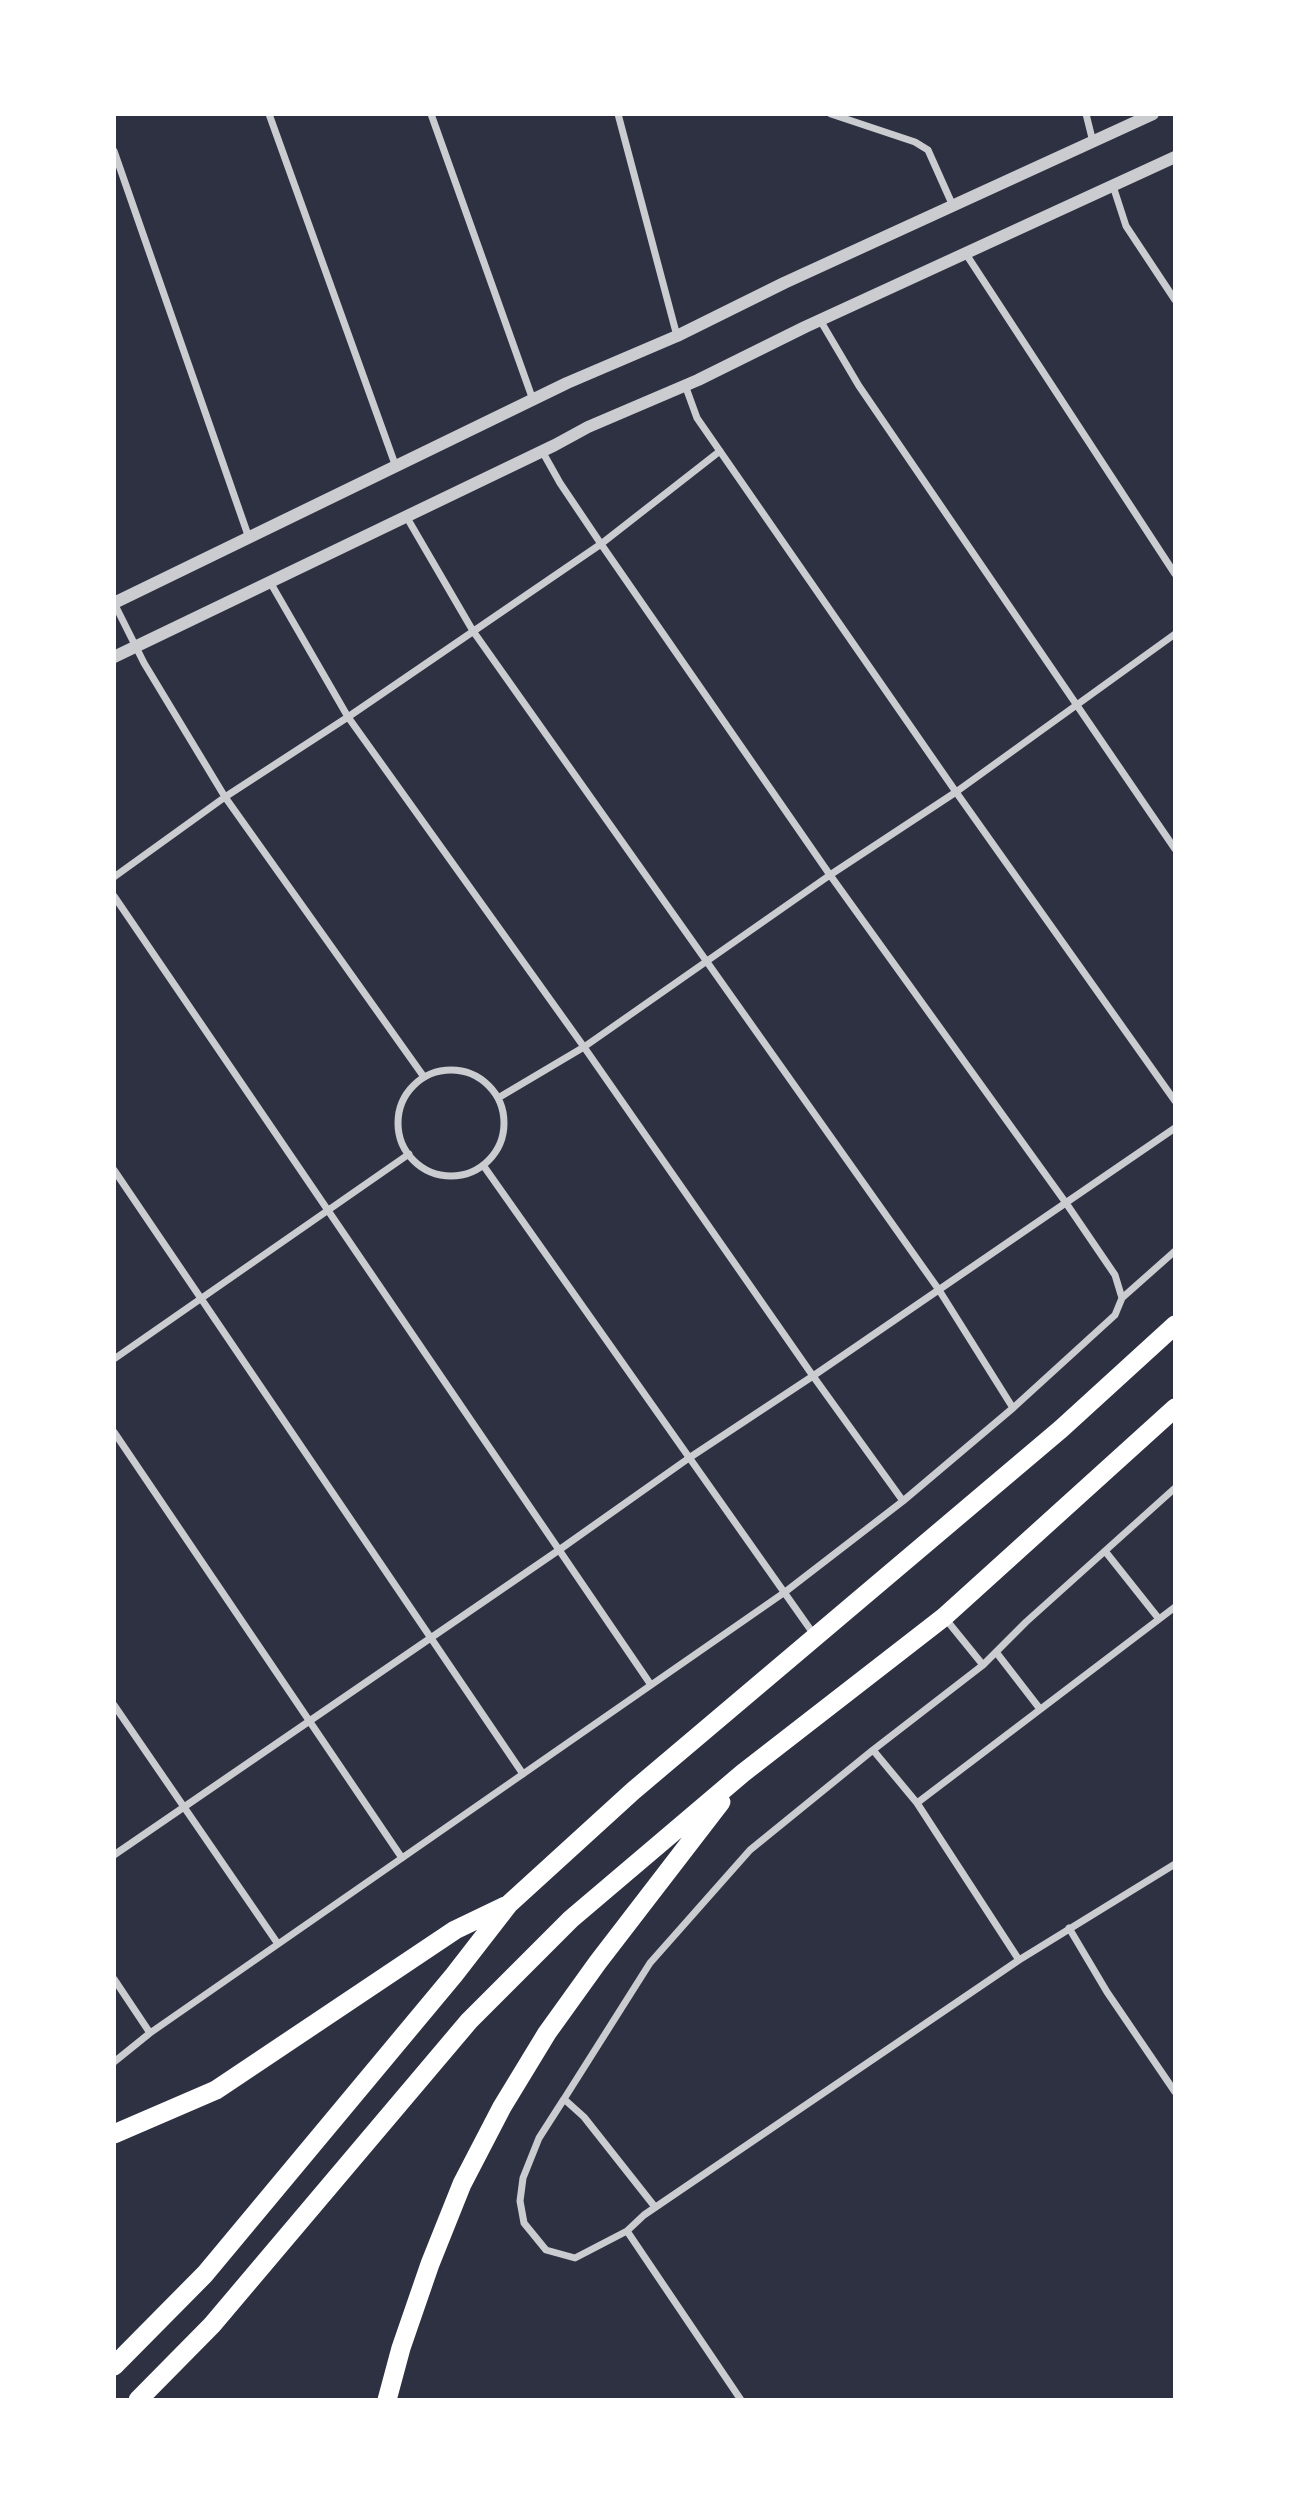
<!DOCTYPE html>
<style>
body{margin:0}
#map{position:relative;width:1289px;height:2514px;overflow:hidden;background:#2d3142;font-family:Spectral,serif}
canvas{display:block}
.frame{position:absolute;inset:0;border:116px solid #fff;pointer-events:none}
</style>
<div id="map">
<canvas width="1289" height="2514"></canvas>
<div class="frame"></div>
</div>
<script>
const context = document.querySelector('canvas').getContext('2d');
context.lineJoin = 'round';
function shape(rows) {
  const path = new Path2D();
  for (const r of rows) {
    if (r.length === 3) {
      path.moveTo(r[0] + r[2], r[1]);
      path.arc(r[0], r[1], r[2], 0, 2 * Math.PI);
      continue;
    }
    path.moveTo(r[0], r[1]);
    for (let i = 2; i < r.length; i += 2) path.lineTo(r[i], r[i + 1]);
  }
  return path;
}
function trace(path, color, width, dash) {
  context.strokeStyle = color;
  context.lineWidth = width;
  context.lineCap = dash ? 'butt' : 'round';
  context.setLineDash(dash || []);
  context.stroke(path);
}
trace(shape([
 [269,114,396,467],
 [431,114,533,400],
 [618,114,677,336],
 [831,114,915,142,928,150,953,206],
 [1086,114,1093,142],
 [114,151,249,538],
 [1113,186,1126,226,1175,300],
 [966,254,1175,574],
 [820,320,859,386,1175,849],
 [685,385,697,418,956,792,1175,1101],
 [542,451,560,483,601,544,830,875,1066,1203,1115,1275,1122,1298],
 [406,516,473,631,939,1290,1013,1408],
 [270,582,348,717,584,1047,813,1376,903,1501],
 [114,603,144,663,225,797,424,1077],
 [114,877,225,797,348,717,601,544,720,451],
 [114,896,651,1685],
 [451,1123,53],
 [498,1098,584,1047,830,875,956,792,1175,634],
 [483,1165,815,1636],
 [114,1170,523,1774],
 [114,1359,409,1154],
 [114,1432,402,1858],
 [1105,1551,1159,1619],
 [944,1617,983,1665],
 [996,1652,1040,1709],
 [114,1705,278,1944],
 [917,1803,873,1750,983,1665,1026,1622,1175,1488],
 [114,1855,559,1550,689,1458,813,1376,1175,1128],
 [1069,1928,1107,1992,1175,2092],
 [1019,1960,917,1803,1175,1607],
 [114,1979,150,2033],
 [114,2062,150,2033,785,1592,903,1501,1013,1408,1115,1315,1122,1298,1175,1251],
 [564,2099,650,1963,750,1850,873,1750],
 [627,2231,575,2258,546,2250,524,2223,520,2201,523,2178,539,2138,564,2099,584,2117,655,2207],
 [741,2400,627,2231,644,2215,1019,1960,1175,1864]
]), '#caccd0', 7);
trace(shape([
 [114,603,567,383,677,336,784,283,1153,114],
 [114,657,555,445,588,427,698,380,805,327,1175,157]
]), '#caccd0', 12);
trace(shape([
 [114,2134,216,2090,455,1930,505,1906],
 [114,2366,205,2274,454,1975,509,1904,633,1791,1061,1429,1175,1325],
 [138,2400,212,2325,469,2021,571,1919,743,1773,944,1617,1175,1408],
 [387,2400,401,2348,430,2264,462,2184,502,2107,547,2033,598,1962,721,1802]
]), '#fff', 19);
</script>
